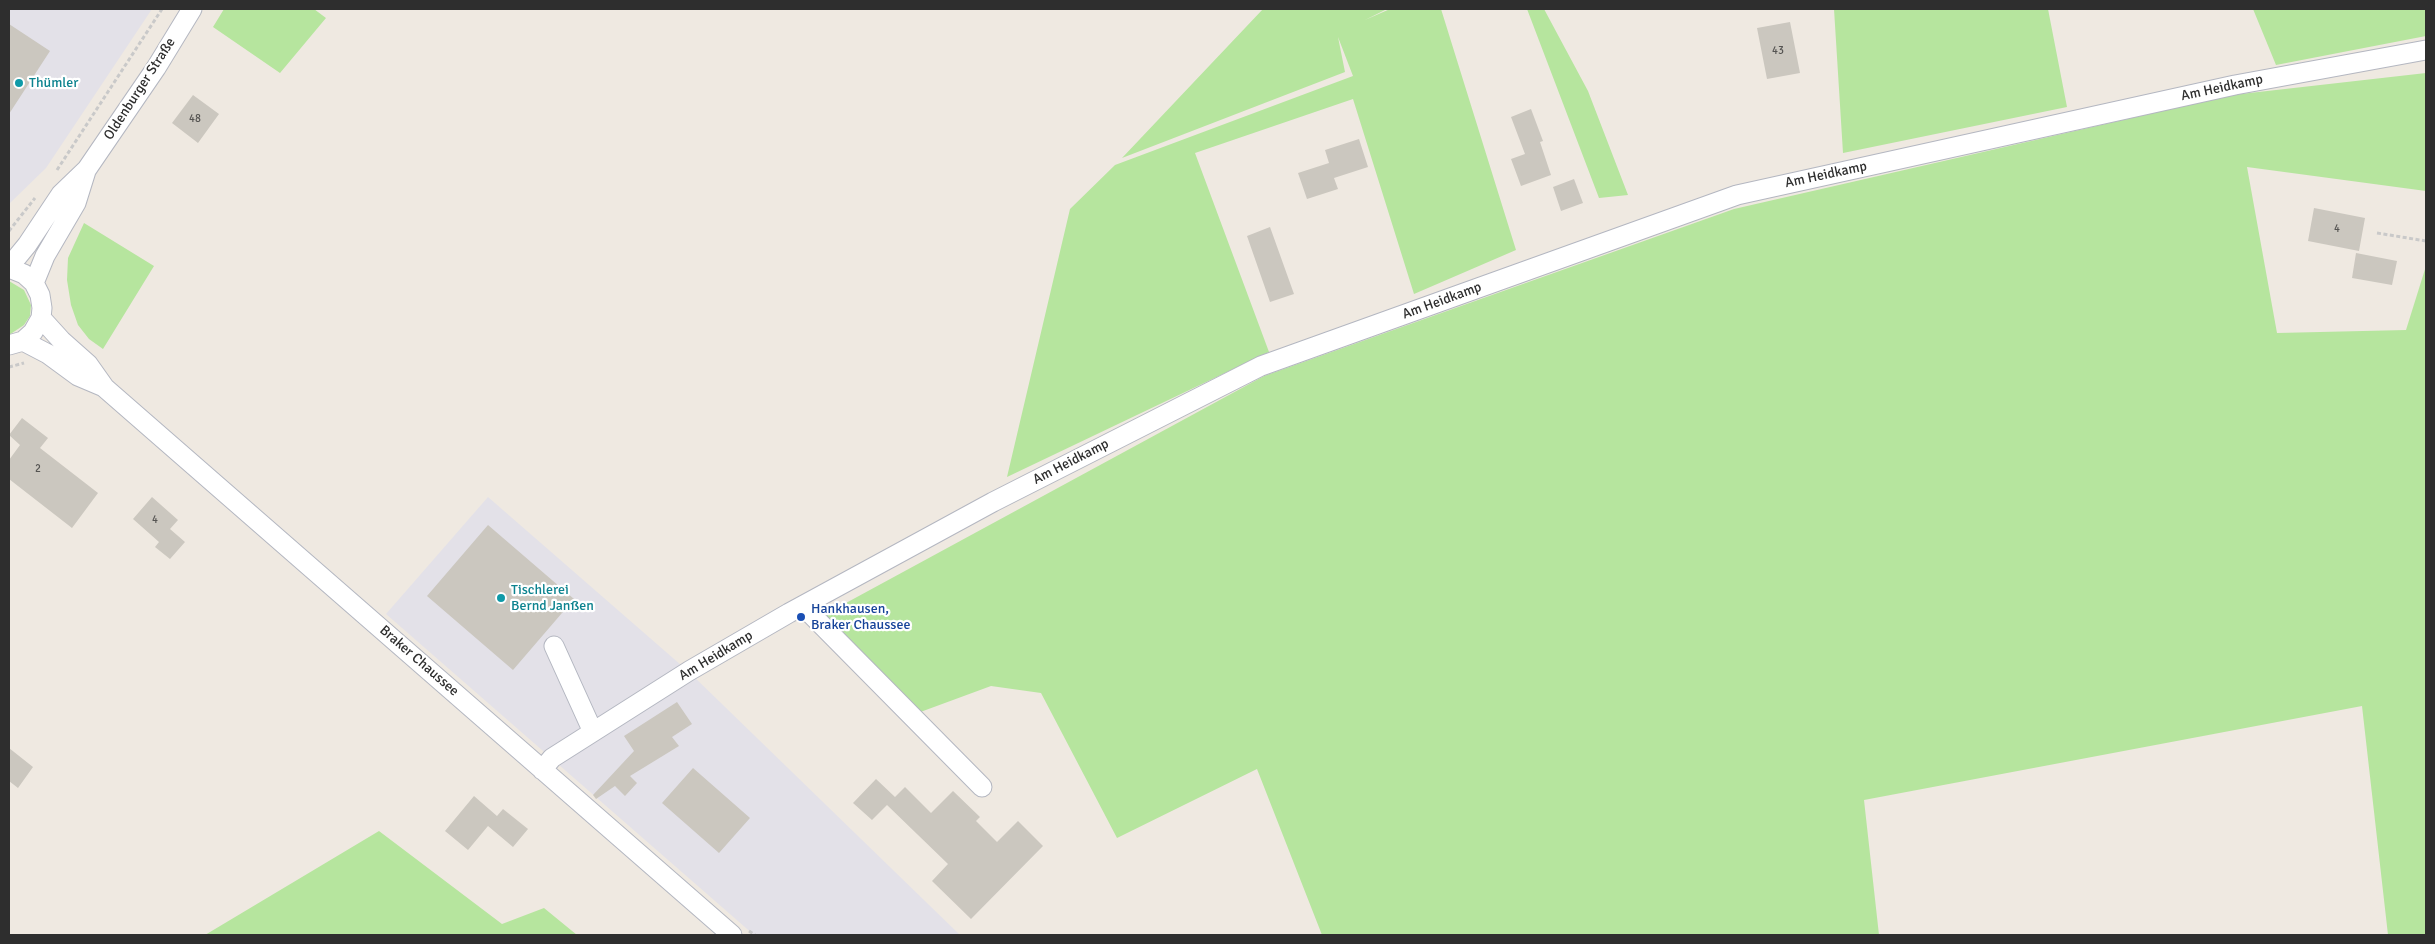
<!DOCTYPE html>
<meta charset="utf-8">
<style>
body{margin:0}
#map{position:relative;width:2435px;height:944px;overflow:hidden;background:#efe9e1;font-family:Signika,sans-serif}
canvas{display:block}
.frame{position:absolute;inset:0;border:10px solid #2e2e2e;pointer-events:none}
</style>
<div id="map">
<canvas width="2435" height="944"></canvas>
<div class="frame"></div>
</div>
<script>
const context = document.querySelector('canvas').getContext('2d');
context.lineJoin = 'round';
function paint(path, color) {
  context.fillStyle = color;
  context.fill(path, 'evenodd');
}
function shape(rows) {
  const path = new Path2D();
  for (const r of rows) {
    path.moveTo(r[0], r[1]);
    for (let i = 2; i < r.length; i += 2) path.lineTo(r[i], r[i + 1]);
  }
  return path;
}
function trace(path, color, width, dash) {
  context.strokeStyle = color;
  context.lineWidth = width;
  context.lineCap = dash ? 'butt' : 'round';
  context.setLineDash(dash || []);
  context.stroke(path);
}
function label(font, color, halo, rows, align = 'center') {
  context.font = font + ' Signika,sans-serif';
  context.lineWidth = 4.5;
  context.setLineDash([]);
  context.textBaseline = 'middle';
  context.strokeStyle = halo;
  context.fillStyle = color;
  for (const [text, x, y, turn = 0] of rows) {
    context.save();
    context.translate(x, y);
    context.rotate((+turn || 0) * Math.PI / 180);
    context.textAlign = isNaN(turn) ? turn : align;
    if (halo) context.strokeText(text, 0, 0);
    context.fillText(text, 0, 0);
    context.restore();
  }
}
paint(shape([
 [9,9,152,9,46,168,9,204],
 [488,497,689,672,960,935,754,935,386,614]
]), '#e3e1e8');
paint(shape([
 [224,9,314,9,326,18,280,73,213,27],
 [1263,9,1387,9,1365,20,1390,9,1441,9,1516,250,1414,294,1353,99,1195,153,1269,352,1007,477,1070,209,1115,165,1353,76,1338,37,1345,72,1122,158],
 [1527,9,1544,9,1588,91,1628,195,1599,198],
 [1834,9,2048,9,2067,107,1843,153],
 [2253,9,2426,9,2426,36,2276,65],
 [2426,73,2426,191,2247,167,2277,333,2406,330,2426,266,2426,935,2388,935,2362,706,1864,800,1879,935,1322,935,1257,769,1117,838,1041,693,991,686,915,714,822,616,1264,376,1734,209,2232,95],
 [84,223,154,266,103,349,89,339,78,325,71,305,67,280,68,258],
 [9,281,24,290,31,305,30,316,24,325,9,335],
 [379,831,502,924,544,908,577,935,205,935]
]), '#b6e59e');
paint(shape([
 [1790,22,1800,73,1767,79,1757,28],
 [9,24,50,51,9,114],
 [193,95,219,114,198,143,172,123],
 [1531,109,1543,141,1540,142,1551,175,1521,186,1511,159,1525,154,1511,117],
 [1359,139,1368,167,1334,178,1338,189,1307,199,1298,173,1329,163,1325,150],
 [1574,179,1583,203,1561,211,1553,187],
 [2314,208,2365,218,2359,251,2308,241],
 [1270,227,1294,294,1270,302,1247,236],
 [2356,253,2397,261,2392,285,2352,278],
 [22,418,48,438,40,448,98,493,72,528,9,479,9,460,20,445,9,435],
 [152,497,178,520,170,529,185,542,170,559,155,547,159,542,133,519],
 [488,525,574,599,513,670,427,596],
 [677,702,692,724,672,737,679,746,630,776,637,783,625,796,615,786,596,799,593,795,634,751,624,736],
 [9,748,33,767,18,788,9,781],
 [693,768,750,818,719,853,662,803],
 [876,779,895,797,872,820,853,803],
 [905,787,931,813,953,791,980,817,976,821,997,842,1018,821,1043,846,971,919,932,881,948,864,887,805],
 [474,796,497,816,503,809,528,829,513,847,488,826,468,850,445,831]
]), '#cbc7bf');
const minor = shape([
 [9,267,27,245,61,194,87,169,156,68,192,9],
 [9,268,24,274,34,283,40,295,42,308,41,318,33,332,23,341,9,345],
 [34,283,45,256,76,203,86,171],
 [41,318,61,340,88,364,105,388,732,935],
 [23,341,48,354,78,376,104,387],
 [803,606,982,787],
 [554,646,593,732],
 [542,770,552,758,689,671,789,613,993,502,1261,366,1737,195,2235,85,2426,50]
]);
trace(minor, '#b4b7c1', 21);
trace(shape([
 [57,170,162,9],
 [9,231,35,198],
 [2377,233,2426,241],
 [9,367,24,363],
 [749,931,755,935]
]), '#c9c9c9', 3, [4, 2.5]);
trace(minor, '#fff', 19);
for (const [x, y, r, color] of [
 [19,83,5,"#0f9aa8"],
 [501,598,5,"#0f9aa8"],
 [801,617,5,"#1a4fb4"]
]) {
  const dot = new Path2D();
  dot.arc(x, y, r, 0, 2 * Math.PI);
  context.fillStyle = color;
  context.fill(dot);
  trace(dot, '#fff', 2);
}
label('11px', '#555452', null, [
 ["43",1778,51],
 ["48",195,119],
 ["4",2337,229],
 ["2",38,469],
 ["4",155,520]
]);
label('14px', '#0d838f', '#fff', [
 ["Thümler",29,83],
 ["Tischlerei",511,590],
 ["Bernd Janßen",511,606]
], 'left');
label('14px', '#2e2e2e', '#fff', [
 ["Am Heidkamp",2222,88,-12],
 ["Oldenburger Straße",140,89,-57],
 ["Am Heidkamp",1826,175,-12],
 ["Am Heidkamp",1442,301,-20],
 ["Am Heidkamp",1071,462,-27],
 ["Am Heidkamp",716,656,-31],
 ["Braker Chaussee",419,661,41]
]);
label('14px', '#164399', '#fff', [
 ["Hankhausen,",811,609],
 ["Braker Chaussee",811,625]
], 'left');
</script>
